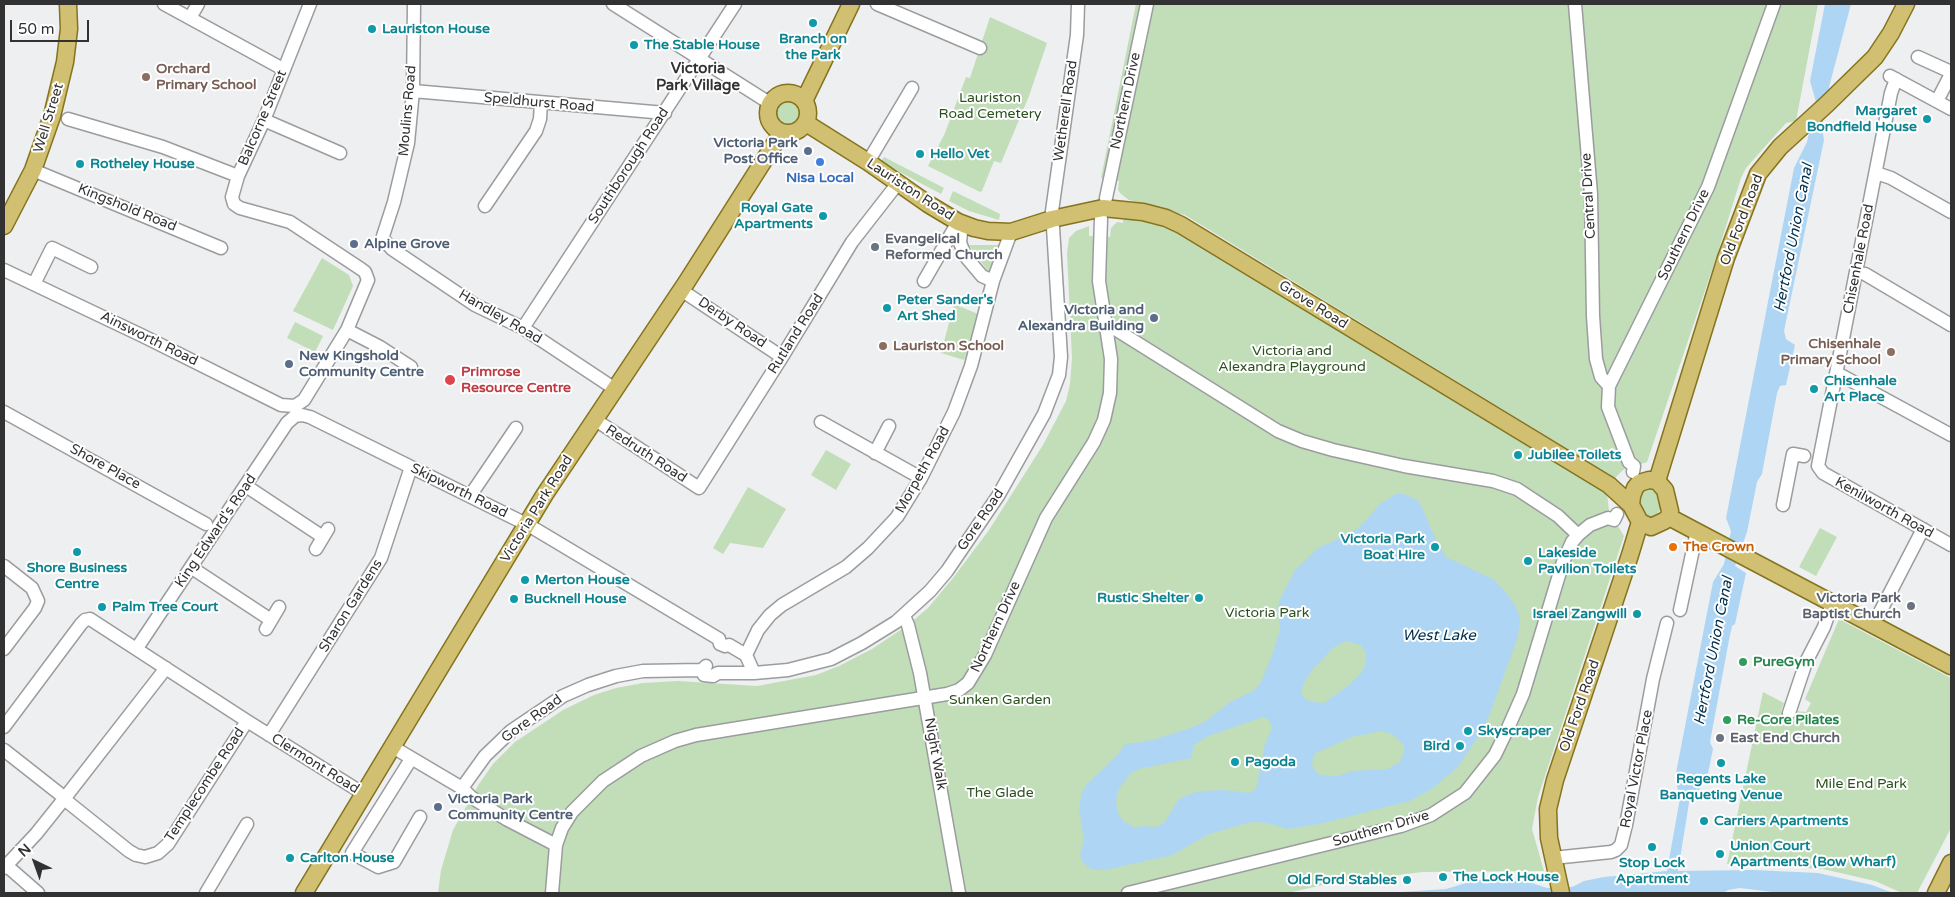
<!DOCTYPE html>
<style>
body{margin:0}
#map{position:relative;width:1955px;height:897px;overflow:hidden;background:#edeff0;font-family:"Varela Round",sans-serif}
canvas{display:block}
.frame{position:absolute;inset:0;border:5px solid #323233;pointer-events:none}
.north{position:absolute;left:10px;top:837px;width:50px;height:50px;-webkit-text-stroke:4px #fff;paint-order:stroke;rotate:318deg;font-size:14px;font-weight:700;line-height:20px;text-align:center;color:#323233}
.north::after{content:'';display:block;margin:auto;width:18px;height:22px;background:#323233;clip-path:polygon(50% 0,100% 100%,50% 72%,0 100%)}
.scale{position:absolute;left:10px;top:20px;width:79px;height:22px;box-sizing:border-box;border:2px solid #323233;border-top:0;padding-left:6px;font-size:15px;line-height:18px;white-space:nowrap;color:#323233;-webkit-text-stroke:4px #fff;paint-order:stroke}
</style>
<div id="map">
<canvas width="1955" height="897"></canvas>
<div class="frame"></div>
<div class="north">N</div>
<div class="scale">50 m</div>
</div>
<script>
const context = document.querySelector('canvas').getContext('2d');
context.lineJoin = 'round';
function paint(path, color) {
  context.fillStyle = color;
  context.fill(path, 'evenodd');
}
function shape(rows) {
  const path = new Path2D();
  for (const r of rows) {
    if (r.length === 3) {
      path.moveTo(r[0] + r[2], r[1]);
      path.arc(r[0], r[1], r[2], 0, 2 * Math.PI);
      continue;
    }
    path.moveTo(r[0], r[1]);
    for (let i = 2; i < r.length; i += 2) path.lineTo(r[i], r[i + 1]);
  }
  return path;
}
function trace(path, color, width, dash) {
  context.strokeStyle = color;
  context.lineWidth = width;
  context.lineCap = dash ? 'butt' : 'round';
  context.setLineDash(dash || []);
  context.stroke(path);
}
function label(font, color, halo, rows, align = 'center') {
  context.font = font + ' "Varela Round",sans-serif';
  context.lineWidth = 4;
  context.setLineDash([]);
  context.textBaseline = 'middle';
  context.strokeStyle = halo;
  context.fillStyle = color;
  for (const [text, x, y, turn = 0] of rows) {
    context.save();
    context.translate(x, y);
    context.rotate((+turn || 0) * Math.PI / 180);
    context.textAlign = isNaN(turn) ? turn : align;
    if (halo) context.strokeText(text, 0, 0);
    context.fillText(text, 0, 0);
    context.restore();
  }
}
paint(shape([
 [1136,4,1818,4,1796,121,1786,123,1746,168,1741,178,1717,255,1647,462,1623,470,1615,478,1185,215,1129,200,1121,194,1118,190,1119,181,1101,178],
 [990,17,1047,43,1029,96,1001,163,994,161,982,191,980,192,928,166,945,133,966,77,970,78],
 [788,113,13],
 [884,157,944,188,941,194,881,162],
 [953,191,1000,214,999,220,969,211,949,201],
 [1123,220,1135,220,1146,222,1178,232,1607,494,1609,511,1624,536,1538,797,1532,829,1544,871,1423,872,1332,883,1287,893,438,893,441,870,453,830,479,784,493,764,515,742,563,710,594,695,616,688,643,683,678,681,757,686,816,675,839,666,872,649,908,625,928,608,953,578,989,530,1043,445,1066,401,1070,384,1072,358,1067,253,1069,238,1076,231,1089,226,1089,236,1110,237,1111,228,1117,222,1123,223],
 [969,245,1002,245,990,274],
 [322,258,349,275,353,286,333,330,293,311],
 [954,304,978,314,970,343,964,360,941,353],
 [295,322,323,336,315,352,287,338],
 [826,450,851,464,836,490,811,475],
 [748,487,786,509,763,548,730,543,723,554,713,548],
 [1652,488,1657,492,1662,507,1657,515,1651,517,1642,512,1638,499,1643,491],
 [1820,528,1837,537,1816,576,1799,567],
 [1839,619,1951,678,1951,828,1917,893,1902,893,1875,881,1823,869,1727,864,1763,692,1784,703,1781,711,1788,717,1796,711,1806,712,1811,703,1805,699]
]), '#c1deb8');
paint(shape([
 [1825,4,1851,4,1828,91,1822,127,1824,140,1784,331,1786,339,1795,345,1786,385,1780,386,1777,393,1762,474,1757,482,1747,532,1735,566,1746,573,1735,624,1732,626,1729,640,1710,742,1713,749,1706,783,1702,785,1701,788,1690,797,1678,871,1753,870,1818,873,1872,885,1893,893,1780,893,1740,888,1728,890,1723,893,1387,893,1446,889,1476,880,1498,879,1532,883,1547,888,1572,887,1584,881,1604,877,1667,871,1680,798,1675,778,1713,582,1724,564,1731,531,1726,518,1794,168,1807,142,1816,102,1810,81],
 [1396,494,1404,494,1417,500,1421,505,1435,538,1446,557,1493,579,1506,592,1517,609,1520,618,1518,637,1489,716,1480,734,1457,768,1433,788,1410,801,1319,824,1288,829,1267,823,1251,822,1209,834,1172,855,1105,870,1095,870,1087,867,1082,861,1080,855,1084,840,1079,809,1082,792,1087,784,1118,754,1126,743,1136,743,1156,739,1190,728,1206,721,1230,702,1253,691,1261,682,1272,655,1280,630,1278,612,1279,601,1295,570,1318,548,1351,533,1362,525,1380,504],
 [1346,641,1361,645,1366,653,1366,663,1361,673,1349,685,1324,703,1313,702,1305,699,1301,693,1304,683,1313,669,1334,647],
 [1263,717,1269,720,1272,728,1264,747,1257,786,1254,790,1249,793,1224,790,1200,791,1187,795,1179,799,1164,823,1156,827,1142,826,1136,828,1123,821,1118,813,1116,802,1118,790,1131,773,1139,769,1191,758,1194,745,1208,736],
 [1381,731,1392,734,1404,745,1404,753,1400,762,1387,769,1351,771,1338,776,1321,775,1315,771,1312,765,1313,757,1316,753,1352,737]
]), '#aed6f4');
const minor = shape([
 [164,4,283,69],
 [414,4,413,91,408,143,394,202,383,236,384,240,392,249,475,305,523,328,615,389],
 [613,4,771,104],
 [877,4,980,48],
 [1575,4,1591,194,1593,316,1596,359,1601,377,1609,386],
 [190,18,198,4],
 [1918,57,1951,72],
 [1890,76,1951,109],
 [1896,79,1891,93,1818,466,1823,473,1951,545],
 [413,91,665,113],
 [1937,101,1951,74],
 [68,119,163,147,238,176],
 [264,120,340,153],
 [868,162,912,88],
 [33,170,221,248],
 [1876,173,1891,178,1951,212],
 [1106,198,1147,4],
 [485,206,536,131,540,119,541,103],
 [962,223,960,243,966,257,982,276,993,281],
 [4,270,143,336,281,405,295,406,304,400,347,330,368,280,365,272,361,269,290,222,240,208,234,204,232,197,238,176,264,120,310,4],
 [1856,272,1865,274,1951,325],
 [924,281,958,222],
 [34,284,52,248,91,267],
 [681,290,782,357],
 [1107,324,1278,431,1302,441,1333,450,1404,466,1493,481,1517,489,1558,516,1578,535],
 [523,328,735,4],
 [347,330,380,347,411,367],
 [1837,373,1951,435],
 [4,412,206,524],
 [594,419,699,488,782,357,852,242,898,183],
 [821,422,921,478],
 [875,453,889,426],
 [1633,472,1634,466,1629,462,1608,407,1609,386,1708,187,1774,4],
 [246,486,323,537],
 [470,496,516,428],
 [1783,505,1793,454,1804,456],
 [316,549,328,529],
 [4,566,32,588,38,601,35,608,4,649],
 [192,568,271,620],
 [1680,610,1697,531],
 [1879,614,1923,529],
 [904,616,908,625,920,673,959,893],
 [266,629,279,607],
 [137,648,287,423,295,416,302,415,310,417,530,526,719,639,720,644,725,646,729,645,746,655,754,673],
 [746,655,758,630,770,615,782,605,846,567,868,548,897,517,921,478,954,412,971,366,993,281,1011,232],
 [702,670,704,675,713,676,718,673,754,673,788,670,831,659,862,643,896,622,930,591,947,571,998,496,1044,414,1059,375,1061,357,1052,211,1077,35,1078,4],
 [1789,713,1806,662,1824,627,1832,604],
 [4,727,81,624,85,620,90,619,247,721,364,794],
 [269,735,381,558,411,467],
 [391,746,462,788,485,756,511,731,563,696,588,685,616,676,643,671,702,670,706,666],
 [4,750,65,798],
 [411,759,352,853,378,867,394,862,420,817],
 [462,788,471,797,506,819,556,845],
 [64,799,129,851,136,855,145,857,158,853,168,844,247,721],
 [1553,858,1611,852,1616,850,1621,845,1626,825,1653,679,1667,623],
 [7,866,38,893],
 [4,868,36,834,64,799,166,668],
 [206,893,247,824],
 [552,893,556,845,562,828,572,812,603,781,641,756,675,741,696,735,947,694,959,690,968,683,985,655,1046,518,1094,442,1104,420,1110,393,1111,359,1099,281,1101,218],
 [1128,893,1401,826,1431,815,1465,793,1495,755,1508,728,1523,694,1563,562,1572,542,1578,535,1590,525,1608,518,1614,520,1617,514]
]);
const major = shape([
 [788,113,20],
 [804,101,851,4],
 [806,123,868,162,928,204,958,222,974,228,988,231,1011,232,1052,219,1103,208,1143,212,1166,218,1181,225,1609,485,1631,505],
 [4,226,33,170,52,116,65,62,69,29,68,4],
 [1649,480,1657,481,1665,490,1670,511,1669,517,1664,521,1651,527,1640,522,1631,505,1632,496,1635,488,1639,483,1649,480],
 [1657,481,1726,258,1758,174,1780,147,1827,104,1875,57,1891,33,1906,4],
 [1669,517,1951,666],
 [304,893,545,494,686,283,782,132],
 [1561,893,1549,838,1548,809,1555,780,1630,555,1640,522],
 [1936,893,1951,863]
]);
trace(minor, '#9b9c9e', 15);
trace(major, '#85731e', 19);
trace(minor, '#fff', 12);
trace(major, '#d1c071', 16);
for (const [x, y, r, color] of [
 [813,23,5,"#0f9aa8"],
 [372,29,5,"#0f9aa8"],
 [634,45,5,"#0f9aa8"],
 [146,77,5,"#8d6e63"],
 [1927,119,5,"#0f9aa8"],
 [808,151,5,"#5c6f8a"],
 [920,154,5,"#0f9aa8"],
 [820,162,5,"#3f7fe0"],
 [80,164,5,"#0f9aa8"],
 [823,216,5,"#0f9aa8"],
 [354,244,5,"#5c6f8a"],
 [875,247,5,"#6b7280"],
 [887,308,5,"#0f9aa8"],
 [1154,318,5,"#5c6f8a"],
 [883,346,5,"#8d6e63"],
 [1891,352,5,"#8d6e63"],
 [289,364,5,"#5c6f8a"],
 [450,380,6,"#e0444e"],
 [1814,389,5,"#0f9aa8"],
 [1518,455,5,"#0f9aa8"],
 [1435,547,5,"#0f9aa8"],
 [1673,547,5,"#e8710a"],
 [77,552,5,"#0f9aa8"],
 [1528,561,5,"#0f9aa8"],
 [525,580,5,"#0f9aa8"],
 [1199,598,5,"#0f9aa8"],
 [514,599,5,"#0f9aa8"],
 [1911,606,5,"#6b7280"],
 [102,607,5,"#0f9aa8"],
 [1637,614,5,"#0f9aa8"],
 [1743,662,5,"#2e9e5b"],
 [1727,720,5,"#2e9e5b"],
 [1468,731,5,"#0f9aa8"],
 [1720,738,5,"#6b7280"],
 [1460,746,5,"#0f9aa8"],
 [1235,762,5,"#0f9aa8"],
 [1721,763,5,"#0f9aa8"],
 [438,807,5,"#5c6f8a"],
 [1704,821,5,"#0f9aa8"],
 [1652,847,5,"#0f9aa8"],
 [1720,854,5,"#0f9aa8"],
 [290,858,5,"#0f9aa8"],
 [1443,877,5,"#0f9aa8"],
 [1407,880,5,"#0f9aa8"]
]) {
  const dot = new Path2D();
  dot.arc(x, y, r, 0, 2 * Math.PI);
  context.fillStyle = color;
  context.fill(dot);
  trace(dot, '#fff', 2);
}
label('bold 14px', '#0d838f', '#fff', [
 ["Lauriston House",382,29],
 ["Branch on",813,39,"center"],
 ["the Park",813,55,"center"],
 ["The Stable House",644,45],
 ["Margaret",1917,111,"right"],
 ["Bondfield House",1917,127,"right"],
 ["Hello Vet",930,154],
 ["Rotheley House",90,164],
 ["Royal Gate",813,208,"right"],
 ["Apartments",813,224,"right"],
 ["Peter Sander's",897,300],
 ["Art Shed",897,316],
 ["Chisenhale",1824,381],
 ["Art Place",1824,397],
 ["Jubilee Toilets",1528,455],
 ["Victoria Park",1425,539,"right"],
 ["Boat Hire",1425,555,"right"],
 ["Lakeside",1538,553],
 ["Pavilion Toilets",1538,569],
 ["Shore Business",77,568,"center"],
 ["Centre",77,584,"center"],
 ["Merton House",535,580],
 ["Rustic Shelter",1189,598,"right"],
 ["Bucknell House",524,599],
 ["Palm Tree Court",112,607],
 ["Israel Zangwill",1627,614,"right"],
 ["Skyscraper",1478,731],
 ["Bird",1450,746,"right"],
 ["Pagoda",1245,762],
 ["Regents Lake",1721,779,"center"],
 ["Banqueting Venue",1721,795,"center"],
 ["Carriers Apartments",1714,821],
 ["Union Court",1730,846],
 ["Apartments (Bow Wharf)",1730,862],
 ["Carlton House",300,858],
 ["Stop Lock",1652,863,"center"],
 ["Apartment",1652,879,"center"],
 ["The Lock House",1453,877],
 ["Old Ford Stables",1397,880,"right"]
], 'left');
label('bold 14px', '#785e54', '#fff', [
 ["Orchard",156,69],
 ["Primary School",156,85],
 ["Chisenhale",1881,344,"right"],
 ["Primary School",1881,360,"right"],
 ["Lauriston School",893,346]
], 'left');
label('14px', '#2a501d', '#fff', [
 ["Lauriston",990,98],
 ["Road Cemetery",990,114],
 ["Victoria and",1292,351],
 ["Alexandra Playground",1292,367],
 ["Victoria Park",1267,613],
 ["Sunken Garden",1000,700],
 ["Mile End Park",1861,784],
 ["The Glade",1000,793]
]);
label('14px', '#323233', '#fff', [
 ["Northern Drive",1126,101,-78],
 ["Speldhurst Road",539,103,5],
 ["Moulins Road",408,111,-85],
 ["Wetherell Road",1066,111,-82],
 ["Well Street",49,118,-73],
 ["Balcorne Street",263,118,-67],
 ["Southborough Road",629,166,-57],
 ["Lauriston Road",910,190,33],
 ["Central Drive",1589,196,-93],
 ["Kingshold Road",127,208,22],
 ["Old Ford Road",1742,220,-69],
 ["Southern Drive",1684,235,-64],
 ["Chisenhale Road",1859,259,-79],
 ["Grove Road",1313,305,32],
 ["Handley Road",500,317,30],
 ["Derby Road",732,323,34],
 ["Rutland Road",796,334,-58],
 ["Ainsworth Road",149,339,26],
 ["Redruth Road",646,454,33],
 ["Shore Place",105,467,29],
 ["Morpeth Road",923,470,-61],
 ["Skipworth Road",459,491,26],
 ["Kenilworth Road",1884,508,29],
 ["Victoria Park Road",537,509,-58],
 ["Gore Road",981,520,-56],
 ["King Edward's Road",216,531,-56],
 ["Sharon Gardens",351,606,-58],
 ["Northern Drive",996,627,-65],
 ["Old Ford Road",1580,706,-71],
 ["Gore Road",532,719,-36],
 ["Night Walk",935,754,80],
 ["Clermont Road",315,764,32],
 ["Royal Victor Place",1637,769,-79],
 ["Templecombe Road",205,785,-57],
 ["Southern Drive",1381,829,-16]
]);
label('bold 14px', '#4e5e75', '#fff', [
 ["Victoria Park",798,143,"right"],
 ["Post Office",798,159,"right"],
 ["Alpine Grove",364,244],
 ["Victoria and",1144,310,"right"],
 ["Alexandra Building",1144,326,"right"],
 ["New Kingshold",299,356],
 ["Community Centre",299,372],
 ["Victoria Park",448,799],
 ["Community Centre",448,815]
], 'left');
label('bold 14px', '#366cbe', '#fff', [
 ["Nisa Local",820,178]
]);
label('bold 14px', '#5b616d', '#fff', [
 ["Evangelical",885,239],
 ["Reformed Church",885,255],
 ["Victoria Park",1901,598,"right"],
 ["Baptist Church",1901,614,"right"],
 ["East End Church",1730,738]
], 'left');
label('bold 14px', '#be3a42', '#fff', [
 ["Primrose",461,372],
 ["Resource Centre",461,388]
], 'left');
label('bold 14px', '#c56008', '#fff', [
 ["The Crown",1683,547]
], 'left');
label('bold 14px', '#27864d', '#fff', [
 ["PureGym",1753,662],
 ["Re-Core Pilates",1737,720]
], 'left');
label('bold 15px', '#323233', '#fff', [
 ["Victoria",698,69],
 ["Park Village",698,86]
]);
label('italic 15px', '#00304d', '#fff', [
 ["Hertford Union Canal",1794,238,-79],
 ["West Lake",1439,636],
 ["Hertford Union Canal",1714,651,-79]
]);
</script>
